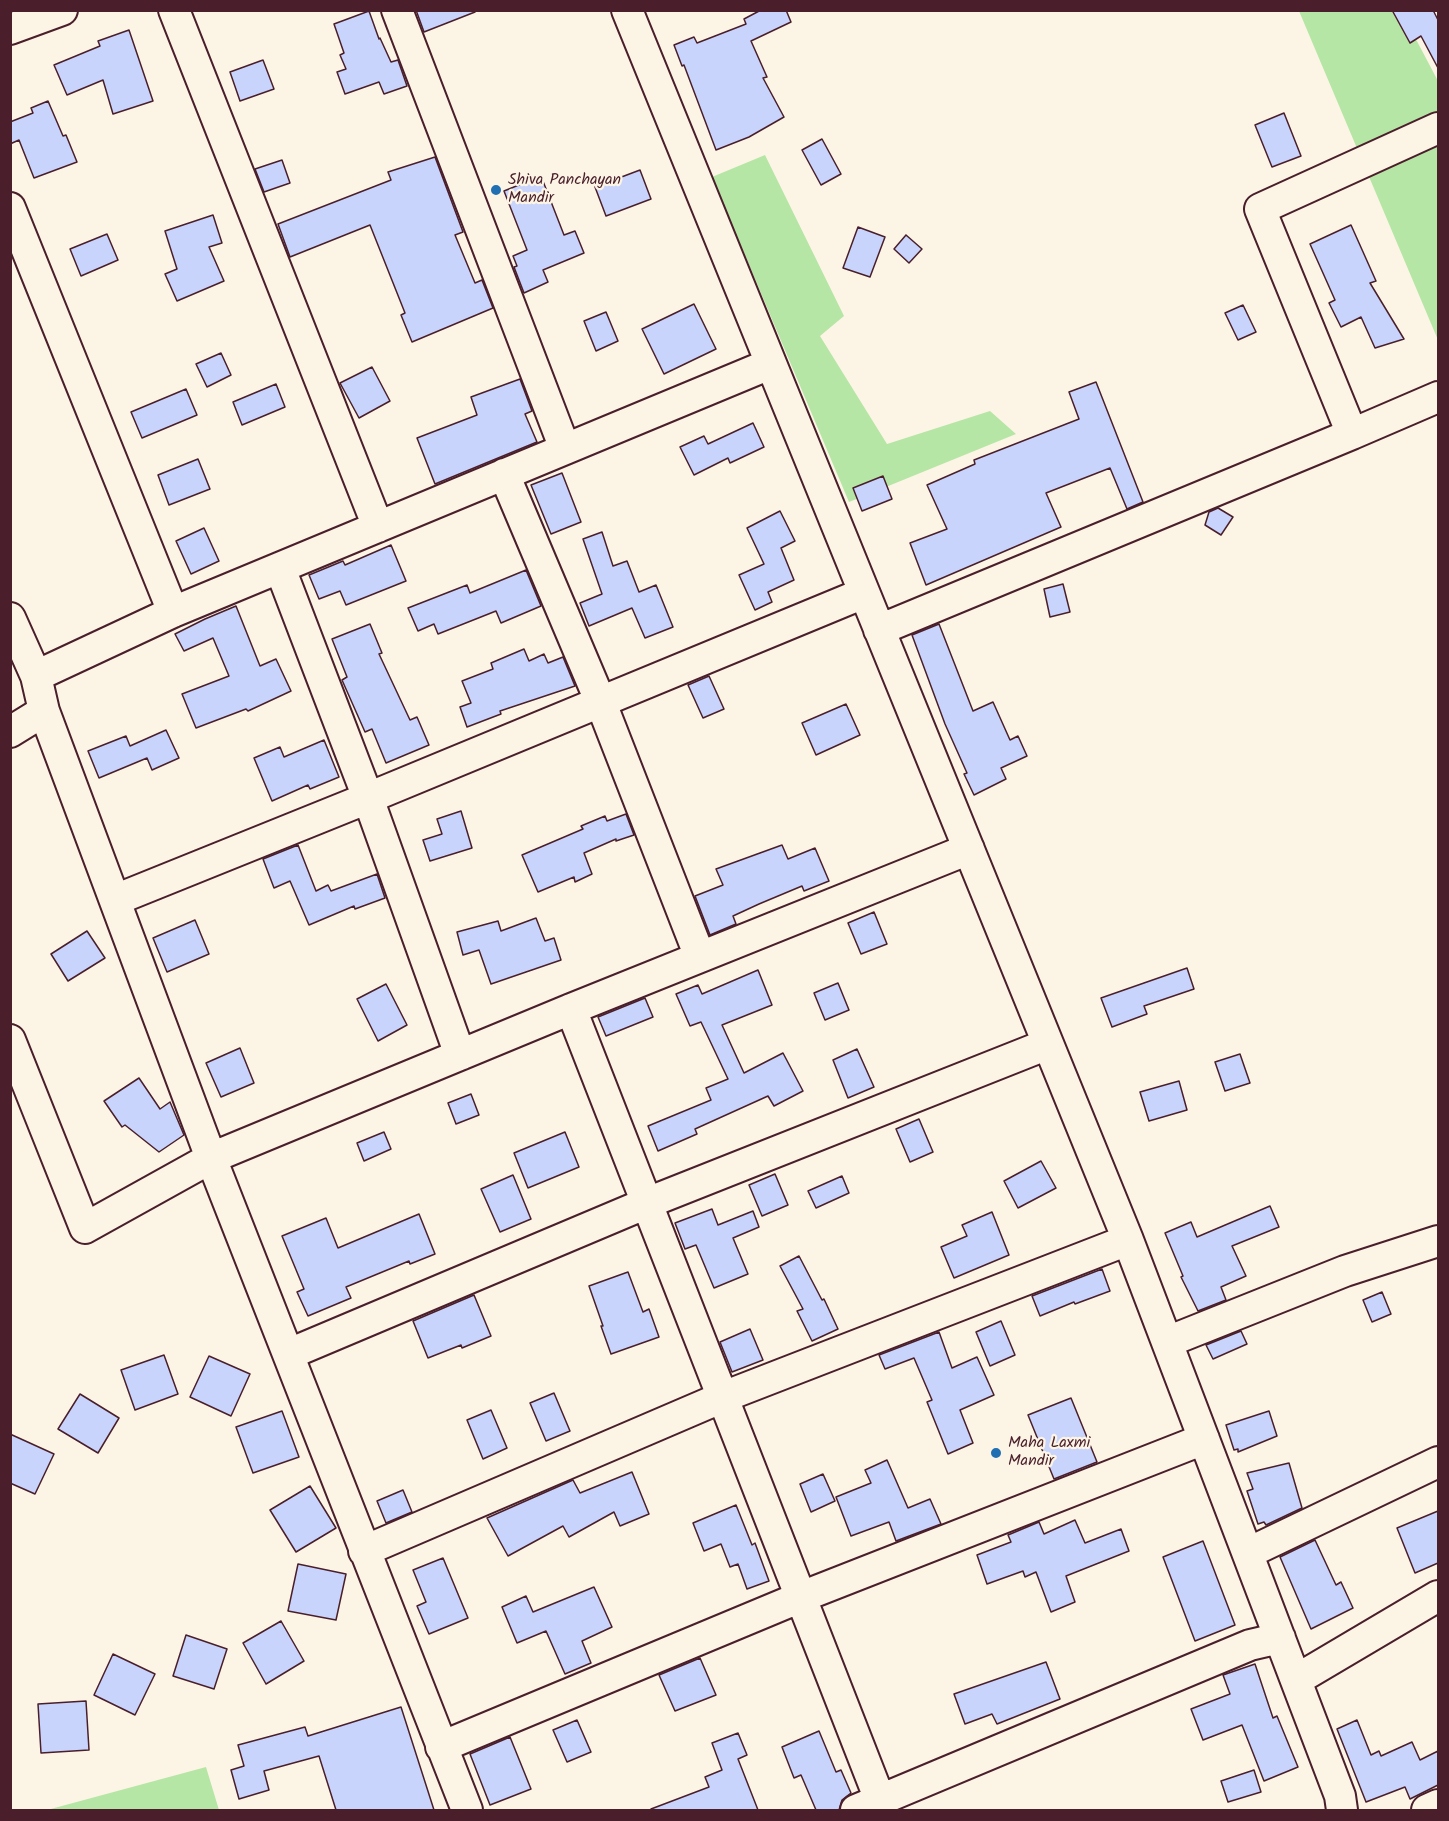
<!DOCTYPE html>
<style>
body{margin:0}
#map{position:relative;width:1449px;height:1821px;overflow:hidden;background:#fcf5e5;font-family:Kalam,sans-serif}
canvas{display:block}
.frame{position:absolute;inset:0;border:12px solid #4a1f2b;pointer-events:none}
</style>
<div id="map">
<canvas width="1449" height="1821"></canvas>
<div class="frame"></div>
</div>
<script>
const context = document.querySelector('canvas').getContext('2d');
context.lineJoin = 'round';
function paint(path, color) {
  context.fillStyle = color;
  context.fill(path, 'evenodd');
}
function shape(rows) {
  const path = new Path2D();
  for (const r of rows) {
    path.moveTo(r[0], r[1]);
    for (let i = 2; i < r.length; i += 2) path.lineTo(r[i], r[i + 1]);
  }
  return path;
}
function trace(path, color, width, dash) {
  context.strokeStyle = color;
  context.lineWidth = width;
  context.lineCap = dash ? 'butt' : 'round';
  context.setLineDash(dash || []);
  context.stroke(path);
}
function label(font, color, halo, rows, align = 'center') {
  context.font = font + ' Kalam,sans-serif';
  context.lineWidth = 4.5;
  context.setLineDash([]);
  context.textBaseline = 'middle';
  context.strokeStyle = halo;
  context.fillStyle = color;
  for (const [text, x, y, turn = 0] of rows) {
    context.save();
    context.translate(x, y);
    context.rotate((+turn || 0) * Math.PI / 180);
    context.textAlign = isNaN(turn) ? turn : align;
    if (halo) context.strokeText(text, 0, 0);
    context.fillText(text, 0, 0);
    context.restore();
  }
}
paint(shape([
 [1299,11,1401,11,1438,81,1438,340],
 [765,155,844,316,820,336,887,444,990,411,1016,434,849,502,712,177],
 [206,1767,219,1810,47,1810]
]), '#b6e6a5');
const building = shape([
 [416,10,474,10,475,12,424,32,416,10],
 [761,10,786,10,791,22,751,41,767,77,763,78,784,117,749,137,716,150,684,65,682,66,674,45,694,37,697,43,746,24,744,19,761,10],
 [1392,10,1433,10,1438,20,1438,68,1421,36,1410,43,1392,10],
 [369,11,379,39,380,38,391,62,398,60,407,86,384,94,379,82,345,94,337,72,346,69,340,55,344,53,334,24,369,11],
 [129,30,153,101,113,114,103,80,67,95,54,65,100,46,98,41,129,30],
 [263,60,274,89,240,101,230,72,263,60],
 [48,101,63,136,66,135,77,162,34,178,19,140,10,144,10,122,33,113,31,108,48,101],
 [1284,113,1301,156,1272,167,1255,125,1284,113],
 [822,139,841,174,821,185,802,150,822,139],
 [435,157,463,232,455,235,475,283,482,280,493,308,412,342,401,315,405,313,370,225,290,257,278,224,391,180,388,172,435,157],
 [282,160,290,183,264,192,255,169,282,160],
 [640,170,651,199,606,216,595,187,640,170],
 [541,176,564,235,575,231,584,253,543,270,548,282,524,293,514,267,517,266,513,256,527,250,504,191,541,176],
 [213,215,222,243,209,247,224,281,177,301,165,274,177,269,165,231,213,215],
 [1351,225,1376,281,1370,283,1404,339,1375,348,1361,317,1341,327,1329,303,1335,300,1310,244,1351,225],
 [858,227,885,237,870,277,843,268,858,227],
 [107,234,118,260,81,276,70,249,107,234],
 [906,235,922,249,909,263,894,249,906,235],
 [694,304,716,349,664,374,642,329,694,304],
 [1243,305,1256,332,1238,340,1225,313,1243,305],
 [606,312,618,341,596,351,584,321,606,312],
 [221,353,231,375,207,387,196,364,221,353],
 [372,367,390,401,359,418,340,383,372,367],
 [520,379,532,411,525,414,537,442,435,484,417,438,477,415,471,397,520,379],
 [1096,382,1143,502,1127,509,1110,468,1046,493,1061,527,926,585,910,543,947,529,927,485,975,464,974,460,1079,419,1069,392,1096,382],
 [276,384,285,407,242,425,233,402,276,384],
 [186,389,197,415,142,438,131,412,186,389],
 [753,423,764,447,730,463,728,458,694,475,680,447,704,436,708,444,753,423],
 [198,459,210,489,169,505,158,475,198,459],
 [562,473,581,522,551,534,531,485,562,473],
 [883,476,892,499,862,511,853,488,883,476],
 [1218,508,1233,517,1221,535,1205,525,1209,512,1218,508],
 [780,511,795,541,781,548,794,580,768,592,772,602,755,610,739,575,764,564,747,528,780,511],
 [204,528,219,561,191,574,176,541,204,528],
 [602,532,613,566,627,561,639,592,656,585,673,627,645,638,632,608,589,626,580,603,602,594,583,539,602,532],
 [391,545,406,581,346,605,340,591,319,599,309,575,343,561,345,565,391,545],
 [526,570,541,606,501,623,496,611,438,634,434,624,418,631,408,608,467,585,470,593,526,570],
 [1063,584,1070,612,1050,617,1044,589,1063,584],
 [236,606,260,666,276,659,291,691,248,711,246,709,196,728,182,694,229,676,213,638,184,651,175,634,205,619,236,606],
 [370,624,382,653,379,654,410,720,417,717,429,745,386,763,372,729,365,732,342,680,347,677,332,639,370,624],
 [939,624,973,711,993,702,1010,740,1018,736,1027,756,1001,768,1006,779,974,795,964,774,967,773,945,724,912,635,939,624],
 [524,649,529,661,544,654,548,663,563,657,575,686,500,711,501,714,467,727,460,707,471,703,462,681,493,669,491,663,524,649],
 [709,676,724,709,703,718,688,685,709,676],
 [846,704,860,735,816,755,802,723,846,704],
 [166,730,179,758,152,770,147,758,99,778,88,751,126,736,130,746,166,730],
 [324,740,339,777,310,789,308,785,272,801,254,758,280,747,284,757,324,740],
 [461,811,472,848,430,861,423,840,442,834,437,819,461,811],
 [626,814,634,835,616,841,616,839,584,853,592,874,575,882,574,877,538,892,522,855,583,829,581,826,605,816,607,821,626,814],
 [298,845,316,891,328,885,331,891,377,874,385,898,355,909,354,906,309,925,290,881,274,888,263,859,298,845],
 [782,845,788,859,815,848,829,881,804,891,802,886,759,904,733,916,736,924,710,935,695,896,723,885,716,869,782,845],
 [874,912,887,944,861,954,848,923,874,912],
 [536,918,545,941,554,938,561,960,491,984,479,950,463,955,457,932,498,921,501,931,536,918],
 [195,920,209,954,167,972,153,938,195,920],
 [87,931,105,958,68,981,51,954,87,931],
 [1187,968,1194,989,1144,1006,1147,1014,1112,1027,1101,998,1187,968],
 [758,970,772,1005,722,1025,744,1073,783,1053,803,1091,774,1106,768,1096,695,1129,697,1134,658,1151,648,1126,711,1100,706,1088,728,1079,701,1022,690,1026,676,994,698,985,702,994,758,970],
 [838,983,849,1010,825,1020,814,993,838,983],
 [386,984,407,1025,378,1041,357,999,386,984],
 [645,998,653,1017,606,1036,598,1017,645,998],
 [240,1048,254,1083,221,1097,206,1063,240,1048],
 [857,1049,874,1087,848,1098,833,1060,857,1049],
 [1240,1054,1250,1083,1225,1091,1215,1062,1240,1054],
 [139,1078,160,1109,170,1102,184,1135,159,1152,125,1125,122,1127,104,1101,139,1078],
 [1179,1081,1187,1110,1149,1121,1140,1092,1179,1081],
 [471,1094,479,1115,456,1124,448,1103,471,1094],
 [919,1119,933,1152,910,1162,896,1129,919,1119],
 [384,1132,391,1149,364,1161,357,1143,384,1132],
 [565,1132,579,1167,528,1188,514,1153,565,1132],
 [1041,1161,1056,1188,1018,1208,1004,1181,1041,1161],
 [775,1174,788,1205,762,1216,749,1185,775,1174],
 [513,1175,531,1219,500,1232,481,1189,513,1175],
 [842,1176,849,1193,816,1208,808,1191,842,1176],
 [1270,1206,1279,1227,1232,1246,1246,1276,1221,1287,1226,1300,1198,1311,1181,1277,1183,1276,1165,1233,1191,1222,1197,1237,1270,1206],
 [712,1209,718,1225,753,1211,759,1227,733,1238,748,1274,714,1288,696,1245,685,1249,675,1223,712,1209],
 [992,1212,1009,1255,954,1278,941,1247,967,1236,962,1225,992,1212],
 [419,1214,435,1254,410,1264,409,1261,346,1287,351,1298,308,1316,297,1292,304,1289,282,1236,326,1218,338,1248,419,1214],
 [799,1256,822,1300,824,1299,838,1329,812,1341,797,1311,803,1309,780,1266,799,1256],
 [1102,1269,1110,1291,1075,1304,1074,1302,1040,1316,1032,1296,1102,1269],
 [628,1272,643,1312,649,1309,659,1337,611,1354,601,1326,603,1326,589,1286,628,1272],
 [1382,1292,1391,1314,1372,1322,1363,1300,1382,1292],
 [474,1295,491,1336,462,1348,461,1345,428,1358,413,1321,474,1295],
 [1001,1321,1015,1355,990,1366,976,1332,1001,1321],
 [750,1329,763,1360,732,1372,720,1342,750,1329],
 [1241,1331,1247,1344,1213,1359,1206,1345,1241,1331],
 [939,1332,952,1368,977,1357,994,1395,960,1410,973,1443,948,1454,927,1402,932,1400,914,1358,885,1369,879,1355,939,1332],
 [164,1355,178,1394,135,1410,121,1370,164,1355],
 [209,1356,250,1374,231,1416,190,1397,209,1356],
 [554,1393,570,1431,546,1441,530,1403,554,1393],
 [80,1394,119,1418,98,1453,58,1429,80,1394],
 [1071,1398,1097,1462,1054,1479,1028,1415,1071,1398],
 [491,1410,507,1448,483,1459,467,1420,491,1410],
 [282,1411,299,1457,253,1473,236,1427,282,1411],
 [1269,1411,1277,1436,1238,1452,1238,1449,1234,1450,1226,1425,1269,1411],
 [10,1434,54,1454,35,1494,10,1483,10,1434],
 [887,1460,908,1508,930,1499,941,1524,896,1541,889,1522,851,1536,836,1497,871,1483,865,1470,887,1460],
 [1289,1463,1302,1508,1266,1525,1264,1522,1258,1524,1247,1491,1253,1489,1247,1473,1289,1463],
 [632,1472,649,1514,620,1526,614,1512,569,1537,563,1526,508,1556,487,1518,573,1480,580,1493,632,1472],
 [823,1474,835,1501,811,1512,800,1484,823,1474],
 [310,1486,336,1528,296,1552,270,1510,310,1486],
 [403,1490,412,1512,386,1523,377,1501,403,1490],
 [736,1505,752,1545,755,1543,769,1581,747,1589,738,1564,730,1567,721,1544,704,1551,693,1523,736,1505],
 [1438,1511,1438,1563,1415,1573,1397,1528,1438,1511],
 [1075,1520,1085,1543,1121,1529,1129,1551,1066,1576,1075,1602,1051,1612,1036,1572,1025,1577,1023,1571,987,1584,977,1555,1011,1542,1008,1535,1039,1522,1044,1534,1075,1520],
 [1315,1540,1336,1585,1341,1582,1353,1608,1311,1629,1280,1557,1315,1540],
 [1203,1541,1235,1625,1195,1641,1163,1557,1203,1541],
 [443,1558,468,1618,429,1634,417,1606,426,1602,413,1570,443,1558],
 [298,1564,346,1574,336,1620,288,1611,298,1564],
 [594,1587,612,1627,582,1641,591,1663,565,1674,546,1631,517,1643,502,1607,526,1596,533,1612,594,1587],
 [281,1621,304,1661,266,1684,243,1643,281,1621],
 [186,1635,227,1649,214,1689,173,1676,186,1635],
 [113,1654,155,1674,135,1715,94,1695,113,1654],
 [700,1658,716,1695,675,1711,659,1675,700,1658],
 [1046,1662,1060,1699,997,1724,992,1714,965,1724,954,1694,1046,1662],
 [1255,1664,1273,1718,1277,1716,1298,1767,1264,1781,1242,1725,1203,1740,1191,1709,1230,1694,1223,1675,1255,1664],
 [86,1701,89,1750,41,1753,38,1704,86,1701],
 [401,1707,434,1810,336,1810,319,1756,264,1771,269,1790,239,1799,231,1770,244,1766,238,1745,305,1727,308,1736,401,1707],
 [577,1720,591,1752,567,1762,553,1730,577,1720],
 [1357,1720,1371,1755,1379,1751,1381,1756,1412,1742,1420,1760,1438,1751,1438,1785,1410,1799,1405,1787,1366,1802,1337,1729,1357,1720],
 [819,1731,836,1772,841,1770,851,1793,842,1800,839,1810,816,1810,801,1775,794,1778,782,1747,819,1731],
 [738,1733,747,1755,738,1759,758,1810,651,1810,651,1809,709,1787,705,1777,722,1770,712,1743,738,1733],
 [510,1737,531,1789,490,1805,470,1754,510,1737],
 [1254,1770,1261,1792,1228,1802,1221,1781,1254,1770]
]);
paint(building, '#c8d4fc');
trace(building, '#4a1f2b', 1.5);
const minor = shape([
 [174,10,378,527],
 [397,10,565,449],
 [627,10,1128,1240,1340,1796,1342,1810],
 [10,29,62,10],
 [10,208,173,612],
 [1352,434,1438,397],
 [504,474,601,703,700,957],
 [280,568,368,798,460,1055],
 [10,618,36,676],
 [879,630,1352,434,1260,209,1438,128],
 [44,711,211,1158,467,1810],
 [10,732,44,711,36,676,173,612,770,364],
 [115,900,368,798,864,593],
 [571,1009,880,1800],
 [10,1040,85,1228,211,1158,571,1009,969,849],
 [1167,1342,1345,1271,1438,1241],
 [289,1354,647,1203,1048,1044],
 [364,1551,723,1397,1128,1240],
 [1248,1553,1438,1462],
 [1296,1680,1438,1596],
 [441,1747,801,1597,1204,1439],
 [856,1810,1250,1645,1280,1638],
 [1427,1810,1438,1805]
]);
trace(minor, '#4a1f2b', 34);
trace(minor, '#fcf5e5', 30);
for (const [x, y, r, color] of [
 [496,190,6,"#1f6fb2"],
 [996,1453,6,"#1f6fb2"]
]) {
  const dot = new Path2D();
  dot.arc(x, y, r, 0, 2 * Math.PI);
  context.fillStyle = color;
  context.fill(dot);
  trace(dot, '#fcf5e5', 2);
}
label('16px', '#4a1f2b', '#fcf5e5', [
 ["Shiva Panchayan",508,181],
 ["Mandir",508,199],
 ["Maha Laxmi",1008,1444],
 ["Mandir",1008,1462]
], 'left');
</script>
